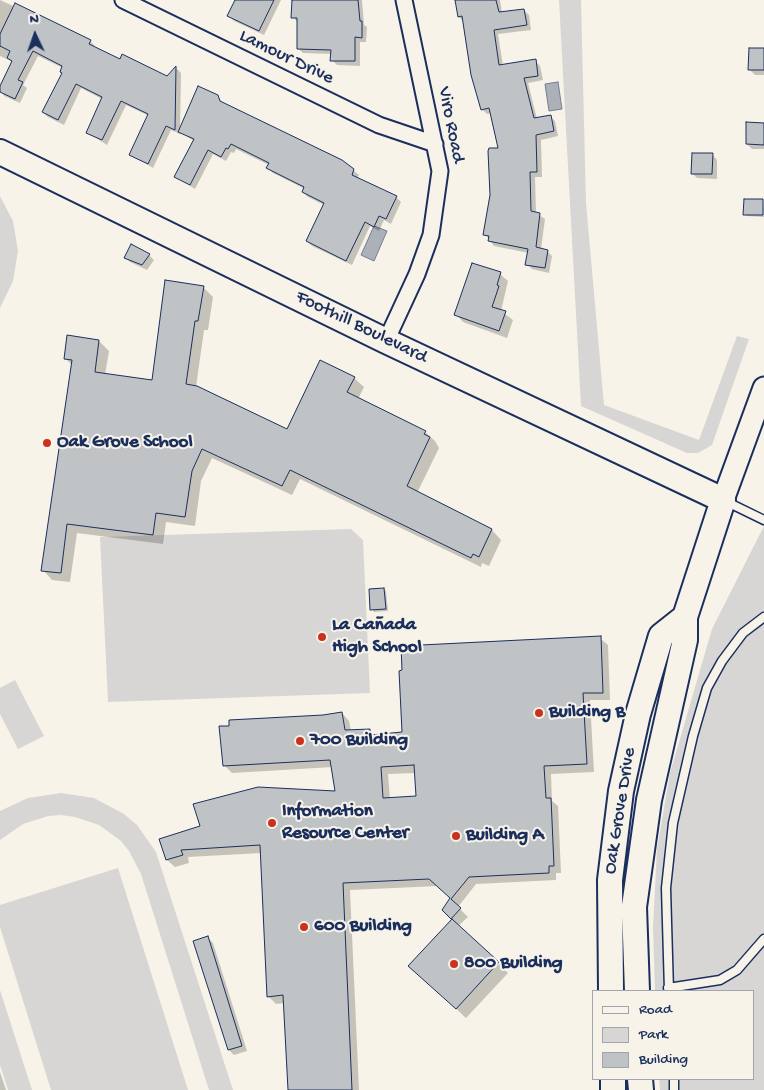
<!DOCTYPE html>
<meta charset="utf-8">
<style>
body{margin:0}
#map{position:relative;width:764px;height:1090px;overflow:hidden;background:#f7f3e8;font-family:"Gochi Hand",sans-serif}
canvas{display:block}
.legend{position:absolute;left:592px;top:990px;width:162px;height:90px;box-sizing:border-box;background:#f7f3e8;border:1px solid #9fa5b1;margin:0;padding:6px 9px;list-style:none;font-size:15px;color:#1b2f5e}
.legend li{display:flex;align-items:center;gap:10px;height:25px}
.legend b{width:25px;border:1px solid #9fa5b1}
.north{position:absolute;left:10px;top:10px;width:50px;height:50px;-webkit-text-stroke:4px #f7f3e8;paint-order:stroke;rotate:357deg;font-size:14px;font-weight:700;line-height:20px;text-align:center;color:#1b2f5e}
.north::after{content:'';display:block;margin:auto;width:18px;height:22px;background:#1b2f5e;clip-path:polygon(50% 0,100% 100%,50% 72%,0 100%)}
</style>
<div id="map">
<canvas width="764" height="1090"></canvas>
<ul class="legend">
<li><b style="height:6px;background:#f7f3e8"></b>Road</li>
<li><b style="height:14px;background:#d7d6d4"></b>Park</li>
<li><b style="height:14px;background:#c0c3c5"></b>Building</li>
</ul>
<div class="north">N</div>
</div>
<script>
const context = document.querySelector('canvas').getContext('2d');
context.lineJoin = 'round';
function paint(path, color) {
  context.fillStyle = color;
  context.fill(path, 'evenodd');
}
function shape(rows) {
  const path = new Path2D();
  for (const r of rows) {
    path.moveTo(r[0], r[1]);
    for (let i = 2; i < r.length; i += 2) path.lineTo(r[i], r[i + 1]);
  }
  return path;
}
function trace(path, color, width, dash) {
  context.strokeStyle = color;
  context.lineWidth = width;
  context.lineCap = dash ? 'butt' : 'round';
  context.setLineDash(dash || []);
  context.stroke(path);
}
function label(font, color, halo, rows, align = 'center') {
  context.font = font + ' "Gochi Hand",sans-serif';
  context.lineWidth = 4;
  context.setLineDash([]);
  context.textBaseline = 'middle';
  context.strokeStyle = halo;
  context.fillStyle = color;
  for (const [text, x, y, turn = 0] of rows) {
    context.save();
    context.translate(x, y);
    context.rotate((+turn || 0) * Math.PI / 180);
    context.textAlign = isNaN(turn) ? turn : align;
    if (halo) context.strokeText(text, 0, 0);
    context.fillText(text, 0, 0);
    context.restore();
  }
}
paint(shape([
 [559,0,581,0,586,203,604,405,699,440,737,336,749,339,712,445,698,453,687,453,581,406],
 [0,196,13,221,18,251,13,281,0,308],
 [764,526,764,1090,660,1090,659,1079,753,1079,753,991,655,991,653,927,657,849,670,773,712,629],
 [351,529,363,540,370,693,108,702,100,537],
 [15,680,44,736,18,749,0,714,0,688],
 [61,793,94,798,124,814,137,825,156,852,233,1090,209,1090,141,874,129,851,121,841,99,825,75,817,61,815,48,816,23,824,0,840,0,811,28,798],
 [118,868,188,1090,51,1090,0,927,0,905],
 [0,990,32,1090,8,1090,0,1065]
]), '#d7d6d4');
const water = shape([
 [558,82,562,109,549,111,545,84,558,82],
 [374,226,387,231,374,261,361,255,374,226]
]);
paint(water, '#acb0b9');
trace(water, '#727c95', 1);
paint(shape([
 [0,0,90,41,95,46,94,48,120,61,167,77,176,68,181,73,180,131,217,96,223,104,353,170,359,175,357,179,396,197,401,202,391,224,384,220,379,231,370,226,352,265,312,246,307,241,324,205,308,197,303,192,305,189,273,173,268,168,269,165,236,149,234,153,231,152,226,161,213,154,195,189,176,177,194,141,180,132,180,134,171,130,153,168,130,154,149,116,126,105,107,145,88,133,102,99,81,88,64,125,48,117,43,112,63,73,63,68,38,56,23,85,27,88,20,103,4,96,0,89,13,62,0,56],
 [236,0,281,0,264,35,234,21,229,16],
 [293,0,362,0,364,25,367,27,366,42,360,42,360,66,337,65,332,60,332,54,303,53,298,48,298,23,293,17],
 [456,0,500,0,502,13,524,10,529,15,531,30,498,34,503,66,535,61,540,66,543,80,528,83,537,119,550,116,555,121,558,136,541,140,542,177,535,177,536,213,545,219,541,249,547,251,552,256,549,273,532,269,527,264,529,253,494,246,485,234,500,149,492,113,487,114,482,109,464,22,459,17],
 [764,50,764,75,755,75,750,70],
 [764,124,764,149,752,149,747,144],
 [712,154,717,160,717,179,697,178,692,173],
 [763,201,764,217,747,216,744,214],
 [149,255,154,260,147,270,130,262,125,257],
 [500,274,508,281,501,311,513,320,507,338,463,322,456,314],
 [203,287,213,297,208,330,204,330,196,387,287,431,354,378,364,387,358,399,425,432,435,441,439,448,417,493,492,530,501,540,489,566,482,563,481,567,300,479,292,495,212,458,201,481,195,526,166,522,163,544,77,533,70,582,52,580,43,570,73,366,66,359,99,341,109,351,105,375,153,381],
 [384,589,386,591,388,611,374,612,372,609],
 [600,638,608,645,610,700,590,700,594,772,551,774,552,801,558,806,561,873,556,873,556,880,476,884,458,907,468,917,458,926,508,973,466,1018,410,966,453,919,443,909,451,899,438,886,350,890,359,1090,289,1090,285,1003,276,1004,268,996,261,853,188,857,189,863,175,867,167,860,161,839,336,792,333,767,232,773,224,765,323,717,342,713,349,721,351,731,370,730,376,736,403,733],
 [415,773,418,797,390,799,388,774],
 [208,938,213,943,247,1051,234,1055,229,1050],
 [0,1072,6,1090,0,1090]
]), '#0003');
const building = shape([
 [235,0,274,0,259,31,227,16,235,0],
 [292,0,358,0,360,21,362,21,362,38,355,37,355,61,330,61,331,50,297,49,297,18,291,18,292,0],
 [455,0,496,0,499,12,524,9,527,25,494,30,499,65,536,59,538,76,524,78,534,118,551,115,554,131,536,135,537,172,530,172,531,211,540,213,536,247,548,250,545,268,525,265,528,249,488,241,489,236,483,235,490,195,488,151,489,148,498,148,489,108,481,110,471,75,462,16,458,17,455,0],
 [15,3,91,40,89,44,120,59,122,54,167,76,176,66,175,130,166,126,148,164,129,155,148,114,121,101,102,140,86,133,102,97,76,84,58,120,42,112,62,73,60,72,62,66,33,51,18,80,23,82,15,99,0,92,0,86,12,61,7,58,10,51,0,46,0,34,15,3],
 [749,48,764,48,764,70,748,70,749,48],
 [198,86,218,95,220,101,342,160,354,169,352,175,397,196,386,219,379,216,374,227,365,222,346,261,306,241,324,203,302,192,304,187,266,168,269,163,231,144,228,149,226,148,221,157,208,150,190,185,174,177,194,139,178,132,198,86],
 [746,122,764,123,764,145,746,144,746,122],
 [692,153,713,153,712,174,691,174,692,153],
 [744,199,763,199,763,215,743,215,744,199],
 [131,244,150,254,142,265,124,258,131,244],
 [472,263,501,272,497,285,499,286,492,307,506,311,499,331,454,315,472,263],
 [165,280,204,286,198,321,195,321,186,384,197,386,287,429,320,360,355,377,347,392,426,431,424,434,430,437,407,486,492,529,479,557,473,554,471,558,290,470,282,486,202,449,192,471,185,517,156,513,153,535,67,524,61,573,41,571,72,360,64,359,67,335,99,340,95,372,152,380,165,280],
 [384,588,386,609,370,610,369,589,384,588],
 [601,636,603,693,583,693,587,764,544,766,546,798,551,798,554,866,549,866,549,873,469,877,451,899,461,908,451,919,442,910,450,898,429,879,343,883,352,1090,288,1090,283,995,267,997,260,845,181,850,183,855,166,860,159,839,200,826,193,804,258,787,335,791,330,760,223,766,219,726,229,726,229,720,323,715,342,712,345,730,370,729,371,735,402,732,399,671,402,670,401,646,601,636],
 [414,765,416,796,383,798,381,767,414,765],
 [452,919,499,962,456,1009,408,966,452,919],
 [208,936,242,1046,228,1050,193,941,208,936]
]);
paint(building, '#c0c3c5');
trace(building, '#1b2f5e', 1);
const lane = shape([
 [725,501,764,520],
 [668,988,720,980,737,970,764,939],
 [669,991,666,888,673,823,693,736,707,688,722,661,743,633,764,617],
 [674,1079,674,1090]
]);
const street = shape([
 [123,0,379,125,435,144],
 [386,341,417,274,431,235,440,171,404,0]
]);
const secondary = shape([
 [723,500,764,388]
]);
const primary = shape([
 [0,152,386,341,723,500,685,617,685,640,649,800,634,907,637,991],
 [611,991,610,880,621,791,638,714,661,636,685,617],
 [613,1079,613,1090],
 [640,1079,641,1090]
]);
trace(lane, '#1b2f5e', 11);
trace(street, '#1b2f5e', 19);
trace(secondary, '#1b2f5e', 25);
trace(primary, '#1b2f5e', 28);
trace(lane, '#f7f3e8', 8);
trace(street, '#f7f3e8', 15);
trace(secondary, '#f7f3e8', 21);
trace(primary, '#f7f3e8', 24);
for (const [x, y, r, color] of [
 [47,443,5,"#c8321e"],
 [322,637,5,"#c8321e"],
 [539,713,5,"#c8321e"],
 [300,741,5,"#c8321e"],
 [272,823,5,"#c8321e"],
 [456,836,5,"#c8321e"],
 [304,927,5,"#c8321e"],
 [454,964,5,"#c8321e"]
]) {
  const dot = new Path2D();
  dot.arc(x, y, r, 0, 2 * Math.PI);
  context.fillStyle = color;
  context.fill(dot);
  trace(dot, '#f7f3e8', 2);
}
label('19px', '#1b2f5e', '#f7f3e8', [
 ["Lamour Drive",286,58,26],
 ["Viro Road",450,125,79],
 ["Foothill Boulevard",361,328,26],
 ["Oak Grove Drive",621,811,-81]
]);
label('bold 19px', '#1b2f5e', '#f7f3e8', [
 ["Oak Grove School",57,443],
 ["La Cañada",332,626],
 ["High School",332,648],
 ["Building B",549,713],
 ["700 Building",310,741],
 ["Information",282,812],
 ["Resource Center",282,834],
 ["Building A",466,836],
 ["600 Building",314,927],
 ["800 Building",464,964]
], 'left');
</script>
